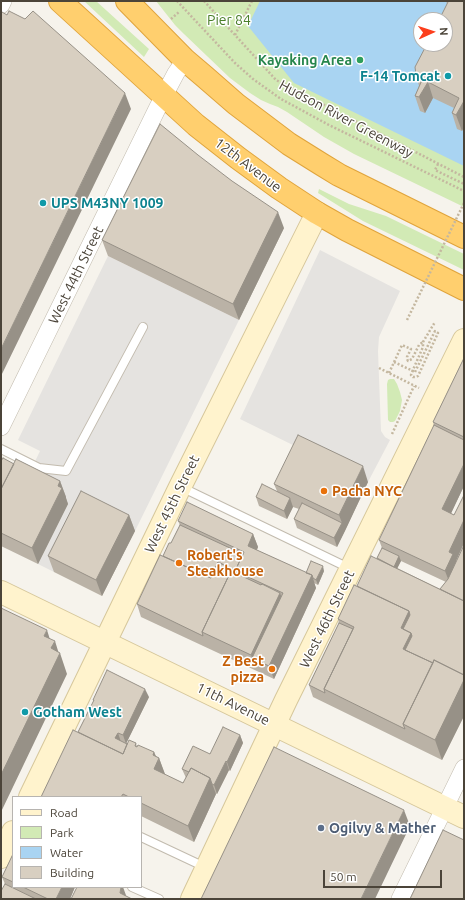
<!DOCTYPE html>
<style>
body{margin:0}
#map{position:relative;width:465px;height:900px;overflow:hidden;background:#f6f3ec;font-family:Ubuntu,sans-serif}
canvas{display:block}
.frame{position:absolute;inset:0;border:2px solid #4b4439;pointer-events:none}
.legend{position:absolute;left:12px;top:796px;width:130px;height:92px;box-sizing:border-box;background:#fff;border:1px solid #b7b4b0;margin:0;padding:5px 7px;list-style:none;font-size:12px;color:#4b4439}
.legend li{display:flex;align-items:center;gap:8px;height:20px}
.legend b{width:20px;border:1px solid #b7b4b0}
.north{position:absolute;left:413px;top:12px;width:40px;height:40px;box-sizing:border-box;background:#fff;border:1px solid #b7b4b0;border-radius:50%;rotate:87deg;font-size:11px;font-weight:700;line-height:16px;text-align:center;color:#4b4439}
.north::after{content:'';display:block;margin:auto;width:14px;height:18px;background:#fc3f1d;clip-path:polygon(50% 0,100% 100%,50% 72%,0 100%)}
.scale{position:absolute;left:323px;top:870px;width:119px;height:18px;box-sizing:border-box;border:2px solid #4b4439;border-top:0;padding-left:5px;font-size:12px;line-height:14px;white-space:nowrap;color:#4b4439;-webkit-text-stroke:3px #fff;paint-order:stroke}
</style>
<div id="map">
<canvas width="465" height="900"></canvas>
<div class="frame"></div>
<ul class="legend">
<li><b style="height:5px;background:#fff3cd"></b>Road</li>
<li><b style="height:11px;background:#d2eab5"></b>Park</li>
<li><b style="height:11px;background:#a9d4f2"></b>Water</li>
<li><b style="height:11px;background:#d8cfc1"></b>Building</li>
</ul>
<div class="north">N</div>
<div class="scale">50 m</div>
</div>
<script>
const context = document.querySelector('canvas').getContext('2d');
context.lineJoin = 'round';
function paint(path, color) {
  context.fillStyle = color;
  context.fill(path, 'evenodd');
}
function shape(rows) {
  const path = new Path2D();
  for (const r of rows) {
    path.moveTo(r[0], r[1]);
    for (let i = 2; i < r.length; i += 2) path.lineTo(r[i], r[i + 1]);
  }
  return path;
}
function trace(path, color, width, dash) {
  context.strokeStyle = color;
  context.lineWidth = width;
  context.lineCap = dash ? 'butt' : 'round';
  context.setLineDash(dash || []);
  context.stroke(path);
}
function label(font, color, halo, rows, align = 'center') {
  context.font = font + ' Ubuntu,sans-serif';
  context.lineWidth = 3;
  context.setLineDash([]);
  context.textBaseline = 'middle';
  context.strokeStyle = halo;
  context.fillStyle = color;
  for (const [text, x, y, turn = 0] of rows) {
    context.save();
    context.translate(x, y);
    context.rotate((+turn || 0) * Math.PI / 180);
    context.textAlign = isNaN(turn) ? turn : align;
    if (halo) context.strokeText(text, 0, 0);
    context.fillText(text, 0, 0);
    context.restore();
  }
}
paint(shape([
 [84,1,96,1,149,49,144,57],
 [156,1,464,1,464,207,354,154,324,137,287,112,278,107,270,104,261,100,250,93,230,78,184,34,175,25],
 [421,20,445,20,445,44,421,44],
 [319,189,349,204,386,216,464,254,464,270,363,221,318,193],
 [390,379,394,379,397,384,400,392,402,400,400,411,395,421,393,422,390,422,388,420,387,384,388,380]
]), '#d2eab5');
paint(shape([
 [320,250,400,291,379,337,378,351,381,431,385,437,390,440,368,482,240,419],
 [108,256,239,320,135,531,54,572,38,564,68,504,27,478,40,451,18,440]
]), '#e5e3e0');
paint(shape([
 [260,1,464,1,464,166,294,83,248,26],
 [421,20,445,20,445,44,421,44]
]), '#a9d4f2');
const lane = shape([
 [1,449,39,468,66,471,143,327],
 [181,487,351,569],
 [141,837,207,868],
 [132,887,159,899]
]);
const street = shape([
 [1,5,3,1],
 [1,427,158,107,176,73,185,60],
 [400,899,464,768]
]);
const secondary = shape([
 [1,592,464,817],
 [30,797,180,487,317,213],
 [1,857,13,832],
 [192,899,286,700,464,340]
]);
const highway = shape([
 [60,1,196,125,238,158,279,188,317,213,347,230,464,289],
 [127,1,185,60,205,77,236,104,289,144,321,164,339,175,464,237]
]);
trace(lane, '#c2bbae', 10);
trace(street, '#c2bbae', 18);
trace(secondary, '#d6c79b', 24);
trace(highway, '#e0a43c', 24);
trace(shape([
 [177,1,235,63,253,79,281,99,329,125,464,191],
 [204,1,276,80,464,177],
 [171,19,179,12],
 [235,35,252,1],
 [438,164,435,170,464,184],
 [394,362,415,372],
 [379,368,419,388],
 [389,373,402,345,411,349,407,357,407,359,408,361,412,359,419,345,423,342],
 [392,434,414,386]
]), '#c4b79f', 2.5, [2, 2]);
trace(lane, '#fff', 8);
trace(street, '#fff', 17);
trace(secondary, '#fff3cd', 22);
trace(highway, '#ffcf6e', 22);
trace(shape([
 [407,320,464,203],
 [415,372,435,331,438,333,418,376,416,377,413,377,411,375,412,372,423,347,423,342,435,322]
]), '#c4b79f', 2.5, [2, 2]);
paint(shape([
 [446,1,464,1,464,127,462,131,457,129,452,113,454,108,433,98,425,113,420,111,415,96,419,86,416,75,447,4],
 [284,228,239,320,108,256,102,240],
 [464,358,464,486,451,513,454,515,464,495,464,543,456,561,456,562,464,545,464,716,442,760,313,697,309,685,339,623,338,619,357,586,377,558,382,548,379,540,434,425,433,422],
 [401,561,446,582,440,589,397,568],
 [1,461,14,464,60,481,66,497,66,498,68,504,38,564,1,546],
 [368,482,337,547,297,528,294,519,299,509,293,507,287,519,259,506,256,497,277,491,274,484],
 [129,515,135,531,102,596,54,572,48,556],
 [178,521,253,534,258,547,257,550,306,573,324,571,318,585,314,583,316,588,274,679,141,617,137,604,163,556,171,543,180,525],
 [149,697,126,743,136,743,137,747,154,752,156,756,159,758,165,775,183,783,186,778,182,769,210,754,240,735,243,743,230,771,229,770,217,794,215,793,216,794,194,842,141,816,141,797,41,797,78,732,94,702,93,700],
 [13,854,13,887,75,887,70,899,1,899,5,884,2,877]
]), '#bab2a6');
paint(shape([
 [428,82,433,98,425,113,419,97],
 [125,93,131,109,1,376,1,349],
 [464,101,464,127,462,131,456,115],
 [278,212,284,228,239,320,233,304],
 [464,464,464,486,447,522,442,509],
 [363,466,368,482,345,531,339,515],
 [60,481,66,497,66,498,68,504,38,564,32,548],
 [290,498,293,507,287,519,284,511],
 [129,515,135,531,102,596,96,580],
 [464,520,464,543,456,561,458,567,450,584,445,571,449,552],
 [342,523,345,531,337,547,334,538],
 [253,534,258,547,253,558,248,546],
 [399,556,401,561,393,577,391,572],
 [323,566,324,571,318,585,316,580],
 [312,575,316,588,274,679,269,666],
 [280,593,286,609,252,658,251,655],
 [409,611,415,627,417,649,413,657,403,649,401,628],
 [47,630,52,646,55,641,59,654,60,653,67,674,1,812,1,775,44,636],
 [464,680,464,716,442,760,435,740],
 [145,689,149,697,126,744,123,735],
 [118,733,121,742,115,738],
 [240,735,243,743,230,771,227,762],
 [154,752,158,762,159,758,165,774,160,785,154,769,153,755],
 [226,761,229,770,217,794,214,785],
 [210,778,216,794,194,842,188,826],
 [404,810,410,826,375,899,361,899],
 [62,887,75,887,70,899,56,899],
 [121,887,123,887,127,898,120,893]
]), '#979187');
const building = shape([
 [447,1,464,1,464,101,456,115,452,113,459,98,428,82,419,97,415,96,422,80,416,75,415,67,427,44,445,44,445,20,439,20,448,2,447,1],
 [9,11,25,19,33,11,125,93,1,349,1,15,2,12,7,15,9,11],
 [160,124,198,155,232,181,278,212,233,304,102,240,160,124],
 [464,358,464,437,433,422,464,358],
 [434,425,464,440,464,464,442,509,454,515,464,495,464,520,449,552,453,554,445,571,379,540,434,425],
 [298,435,363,466,339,515,274,484,298,435],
 [3,458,14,464,1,489,1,461,3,458],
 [16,459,60,481,58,486,62,488,32,548,1,533,1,489,16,459],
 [262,484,290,498,284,511,256,497,262,484],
 [81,491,129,515,96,580,48,556,81,491],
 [187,502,253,534,248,546,312,575,269,666,252,658,283,593,235,571,244,552,178,521,187,502],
 [302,503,342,523,334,538,294,519,302,503],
 [180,525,243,554,235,571,236,574,234,570,218,562,211,578,163,556,169,543,171,543,180,525],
 [464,545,464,601,440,589,448,579,464,545],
 [382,548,399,556,394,567,377,558,382,548],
 [160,555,211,578,218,562,234,570,233,572,231,571,202,632,203,636,137,604,160,555],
 [371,556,464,601,464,675,434,660,433,663,405,650,412,636,411,633,403,629,410,615,409,611,357,586,371,556],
 [311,561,323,566,316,580,313,578,312,575,306,573,311,561],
 [231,571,261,585,262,584,280,593,251,655,202,632,231,571],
 [354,585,409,611,401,628,411,633,403,649,433,663,403,724,405,729,324,689,354,627,338,619,354,585],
 [1,608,47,630,44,636,55,641,51,648,60,653,1,775,1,608],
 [339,623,353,629,324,689,325,693,309,685,339,623],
 [434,660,464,675,464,680,435,740,403,724,434,660],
 [107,670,145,689,123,735,118,733,115,738,127,744,123,754,78,732,94,700,93,700,107,670],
 [223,727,240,735,227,762,226,761,214,785,212,784,210,778,191,768,189,772,182,769,193,746,210,754,223,727],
 [73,730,123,754,129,740,136,743,135,746,137,747,138,745,154,752,153,755,159,758,154,769,183,783,191,768,210,778,188,826,141,803,141,797,129,797,123,794,121,797,41,797,73,730],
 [274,747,404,810,361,899,201,899,274,747],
 [443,830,464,840,464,899,410,899,443,830],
 [13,854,13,882,2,877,13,854],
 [5,884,36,899,1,899,1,891,5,884],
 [23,887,62,887,56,899,48,899,23,887],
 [77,887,121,887,120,893,132,899,71,899,77,887]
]);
paint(building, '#d8cfc1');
trace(building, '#979187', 1);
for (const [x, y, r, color] of [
 [360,60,4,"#2e9e5b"],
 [448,76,4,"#0f9aa8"],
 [43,203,4,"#0f9aa8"],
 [324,491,4,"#e8710a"],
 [179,563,4,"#e8710a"],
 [272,669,4,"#e8710a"],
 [25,712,4,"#0f9aa8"],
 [321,828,4,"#5c6f8a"]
]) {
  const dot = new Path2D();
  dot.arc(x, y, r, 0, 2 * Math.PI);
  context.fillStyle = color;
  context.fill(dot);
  trace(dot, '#fff', 1.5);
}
label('14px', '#4a7f2a', '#fff', [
 ["Pier 84",229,20]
]);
label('bold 14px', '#27864d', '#fff', [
 ["Kayaking Area",352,60]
], 'right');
label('bold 14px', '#0d838f', '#fff', [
 ["F-14 Tomcat",440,76,"right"],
 ["UPS M43NY 1009",51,203],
 ["Gotham West",33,712]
], 'left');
label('14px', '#4b4439', '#fff', [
 ["Hudson River Greenway",346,119,28],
 ["12th Avenue",248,165,37],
 ["West 44th Street",76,275,-64],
 ["West 45th Street",172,504,-64],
 ["West 46th Street",327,619,-64],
 ["11th Avenue",233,704,26]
]);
label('bold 14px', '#c56008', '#fff', [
 ["Pacha NYC",332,491],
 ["Robert's",187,555],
 ["Steakhouse",187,571],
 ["Z Best",264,661,"right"],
 ["pizza",264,677,"right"]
], 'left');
label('bold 14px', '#4e5e75', '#fff', [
 ["Ogilvy & Mather",329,828]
], 'left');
</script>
